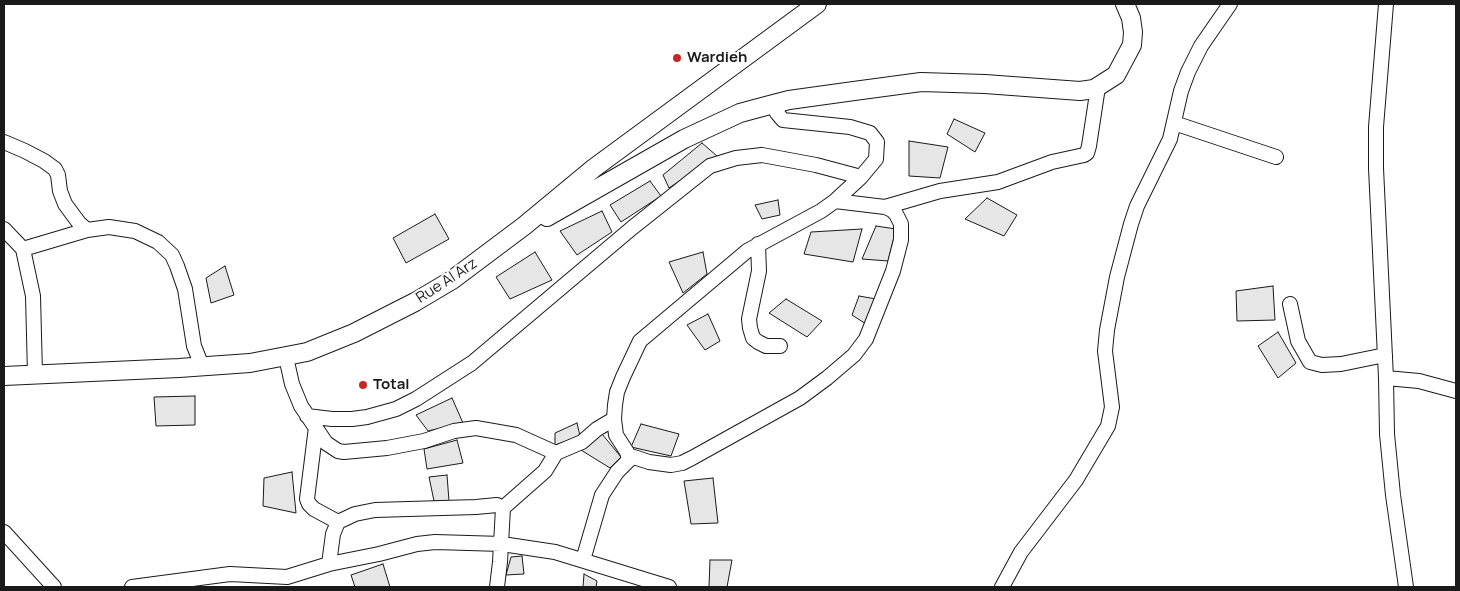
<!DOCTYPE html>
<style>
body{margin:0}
#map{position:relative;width:1460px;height:591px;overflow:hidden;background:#fff;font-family:Manrope,sans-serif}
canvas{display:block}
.frame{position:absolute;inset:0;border:5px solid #1a1a1a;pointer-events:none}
</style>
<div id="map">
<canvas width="1460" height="591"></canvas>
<div class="frame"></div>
</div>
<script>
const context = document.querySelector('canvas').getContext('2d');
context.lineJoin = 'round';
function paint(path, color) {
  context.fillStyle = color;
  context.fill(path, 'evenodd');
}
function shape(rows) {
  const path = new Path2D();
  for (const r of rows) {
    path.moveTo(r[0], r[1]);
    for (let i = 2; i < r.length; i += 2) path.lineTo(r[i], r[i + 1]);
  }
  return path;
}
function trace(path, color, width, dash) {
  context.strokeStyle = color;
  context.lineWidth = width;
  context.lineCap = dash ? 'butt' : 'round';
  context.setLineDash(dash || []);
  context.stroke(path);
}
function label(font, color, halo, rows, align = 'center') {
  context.font = font + ' Manrope,sans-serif';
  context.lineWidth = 4;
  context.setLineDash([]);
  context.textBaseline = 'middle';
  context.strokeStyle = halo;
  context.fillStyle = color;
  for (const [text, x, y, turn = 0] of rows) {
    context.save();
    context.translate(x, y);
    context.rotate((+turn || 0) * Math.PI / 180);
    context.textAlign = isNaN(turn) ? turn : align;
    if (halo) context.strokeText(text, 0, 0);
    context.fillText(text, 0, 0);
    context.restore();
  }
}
const building = shape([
 [954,119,985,133,975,152,947,134,954,119],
 [909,141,948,147,940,178,909,176,909,141],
 [702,143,717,156,669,188,663,175,702,143],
 [650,181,661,196,621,222,610,205,650,181],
 [987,198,1017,215,1004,236,965,219,987,198],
 [778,200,780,215,762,219,755,205,778,200],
 [602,211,612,232,577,255,560,231,602,211],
 [435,214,449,239,406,263,393,238,435,214],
 [876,226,896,229,888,261,862,259,876,226],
 [862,229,853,262,804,254,811,232,862,229],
 [535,252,552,280,510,299,496,277,535,252],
 [703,252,707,274,683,293,669,262,703,252],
 [225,266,234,295,211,303,206,278,225,266],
 [1273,286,1275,320,1237,321,1236,291,1273,286],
 [859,296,876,299,866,324,852,315,859,296],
 [786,299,822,321,807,337,769,313,786,299],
 [708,314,720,341,705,350,687,325,708,314],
 [1278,332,1296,363,1278,378,1258,346,1278,332],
 [195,396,195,425,156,426,154,397,195,396],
 [452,398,463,423,428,431,416,415,452,398],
 [577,423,580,436,555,445,555,433,577,423],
 [641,424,679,434,671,456,631,447,641,424],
 [602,434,621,457,610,468,581,450,602,434],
 [457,440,463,463,427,469,424,449,457,440],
 [292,472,296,513,263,506,264,478,292,472],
 [447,475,449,501,434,501,429,477,447,475],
 [713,478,718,523,691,524,684,481,713,478],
 [522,556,524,574,506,575,511,557,522,556],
 [710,560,732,560,727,587,709,587,710,560],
 [383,564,390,587,355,587,351,575,383,564],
 [584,574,597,581,596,587,583,587,584,574]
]);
paint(building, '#e6e6e6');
trace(building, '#1a1a1a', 1);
const minor = shape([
 [1386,4,1376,127,1376,168,1386,378,1387,434,1393,495,1406,587],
 [1174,123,1276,157],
 [4,142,25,151,44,161,55,169,58,175,60,191,65,204,79,223,87,230,109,227,135,231,158,242,172,255,177,266,185,289,194,346,202,366],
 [885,207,940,191,998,182,1052,162,1084,155,1087,153,1089,146,1098,87],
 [4,229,23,249],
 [758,244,759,271,749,319,750,328,753,338,758,342,766,346,780,346],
 [1290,304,1298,341,1310,362,1322,365,1341,364,1385,355],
 [286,357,292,384,301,406,326,443,338,451,344,452,387,448,424,441,454,431,476,428,516,435,556,453],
 [35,374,33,296,23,249,87,230],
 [1386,378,1419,381,1456,391],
 [307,416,332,419,352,419,367,417,396,409,416,399,472,363,632,228,710,166,736,158,762,155,816,165,861,177],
 [316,427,307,499,309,504,314,509,338,522,355,514,375,510,476,507,497,505,503,508,545,471,556,453,582,442,597,429,614,419],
 [629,460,627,452,616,435,614,419,615,405,617,392,623,377,640,341,747,251,821,211,835,201,861,177,876,159,877,142,870,133,850,127,783,120,777,113,779,103],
 [4,532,54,587],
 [583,560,602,495,617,472,629,460,634,457,649,462,671,465,682,463,692,458,800,398,827,378,854,355,866,339,893,271,901,240,901,224,896,214,892,210,885,207,835,201],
 [329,564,333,534,338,522],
 [132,587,230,574,287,577,329,564,379,554,417,544,435,542,502,544,555,552,669,587],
 [497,587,500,562,503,508],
 [1002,587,1021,552,1076,480,1108,426,1112,407,1105,351,1107,330,1117,277,1131,224,1137,206,1170,139,1181,91,1188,72,1201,46,1230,4]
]);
const major = shape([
 [547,217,684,139,740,113,766,106,789,100,854,91,921,82,985,84,1080,91,1094,89,1116,75,1132,45,1133,32,1131,18,1125,4],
 [4,376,179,368,250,363,307,352,354,333,415,302,452,280,524,226,594,168,817,4]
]);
trace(minor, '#1a1a1a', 16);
trace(major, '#1a1a1a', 20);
trace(minor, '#fff', 14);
trace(major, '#fff', 18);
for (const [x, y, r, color] of [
 [677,58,5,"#c62828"],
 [363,385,5,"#c62828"]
]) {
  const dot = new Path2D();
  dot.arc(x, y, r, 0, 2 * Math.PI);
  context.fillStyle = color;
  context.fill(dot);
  trace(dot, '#fff', 2);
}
label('bold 15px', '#1a1a1a', '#fff', [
 ["Wardieh",687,58],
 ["Total",373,385]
], 'left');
label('15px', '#1a1a1a', '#fff', [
 ["Rue Al Arz",447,281,-33]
]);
</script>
